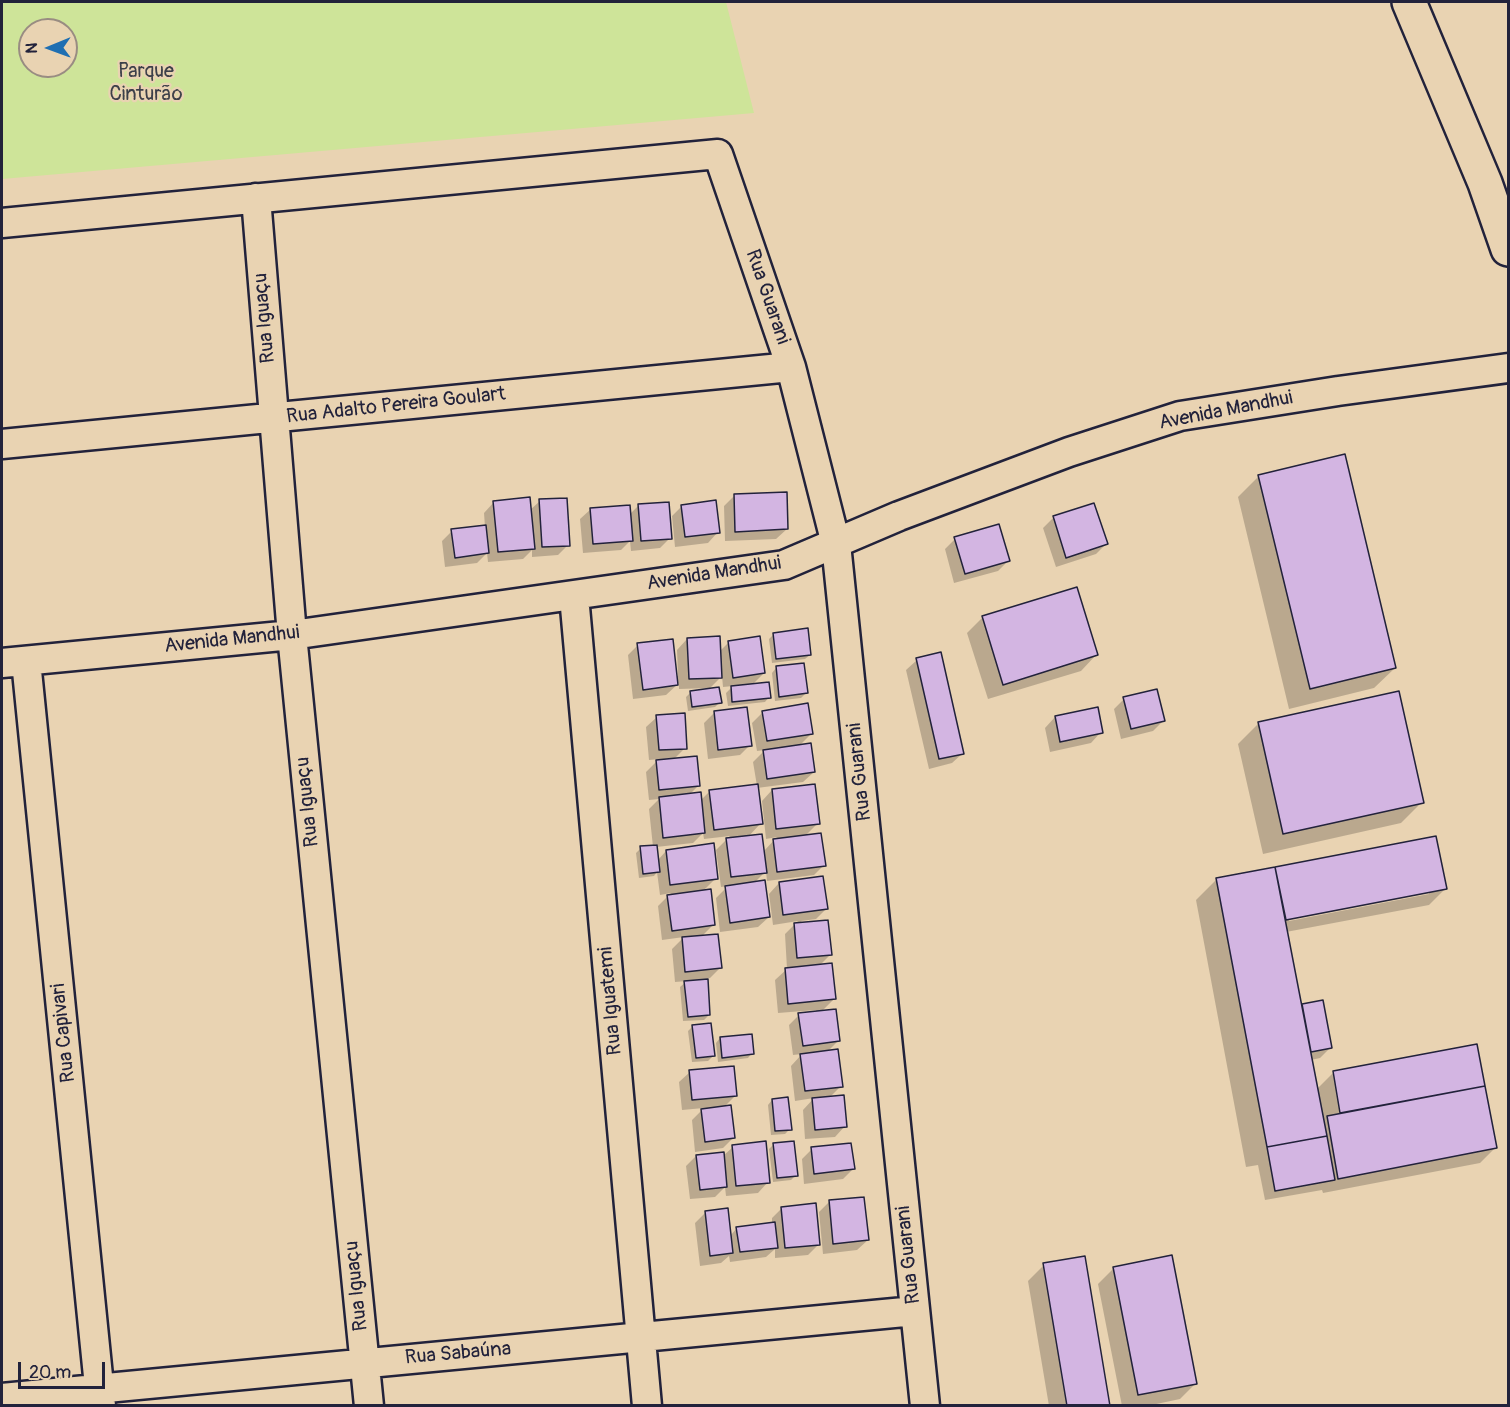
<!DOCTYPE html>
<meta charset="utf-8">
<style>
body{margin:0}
#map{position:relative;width:1510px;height:1407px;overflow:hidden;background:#e9d3b2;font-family:Pangolin,sans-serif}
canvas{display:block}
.frame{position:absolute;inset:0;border:3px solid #22223b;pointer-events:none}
.north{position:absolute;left:18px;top:18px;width:60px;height:60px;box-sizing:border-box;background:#e9d3b2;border:2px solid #998c82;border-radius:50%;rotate:269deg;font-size:16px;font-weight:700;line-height:24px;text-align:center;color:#22223b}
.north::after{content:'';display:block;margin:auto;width:21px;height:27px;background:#1f6fb2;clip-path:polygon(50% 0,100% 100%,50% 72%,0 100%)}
.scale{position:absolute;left:18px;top:1362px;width:87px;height:27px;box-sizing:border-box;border:3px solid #22223b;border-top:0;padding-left:8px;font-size:18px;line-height:21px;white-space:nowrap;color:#22223b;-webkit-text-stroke:4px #e9d3b2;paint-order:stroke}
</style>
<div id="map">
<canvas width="1510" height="1407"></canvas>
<div class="frame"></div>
<div class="north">N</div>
<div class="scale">20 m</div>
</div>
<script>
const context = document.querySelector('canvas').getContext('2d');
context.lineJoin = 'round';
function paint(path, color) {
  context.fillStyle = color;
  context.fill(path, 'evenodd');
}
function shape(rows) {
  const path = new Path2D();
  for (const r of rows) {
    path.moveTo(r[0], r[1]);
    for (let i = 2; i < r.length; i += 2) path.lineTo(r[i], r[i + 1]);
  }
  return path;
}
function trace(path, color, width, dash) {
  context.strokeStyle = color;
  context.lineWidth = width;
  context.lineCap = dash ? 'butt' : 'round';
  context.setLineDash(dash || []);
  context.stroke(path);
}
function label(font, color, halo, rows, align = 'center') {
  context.font = font + ' Pangolin,sans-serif';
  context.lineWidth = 4.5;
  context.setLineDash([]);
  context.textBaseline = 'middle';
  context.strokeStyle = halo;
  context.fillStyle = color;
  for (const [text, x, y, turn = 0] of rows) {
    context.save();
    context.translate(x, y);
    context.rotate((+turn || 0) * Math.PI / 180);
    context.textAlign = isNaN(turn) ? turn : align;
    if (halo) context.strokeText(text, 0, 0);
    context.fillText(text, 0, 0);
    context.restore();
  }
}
paint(shape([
 [2,2,726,2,754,113,2,179],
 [30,30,66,30,66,66,30,66]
]), '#cee499');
paint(shape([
 [1259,476,1395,668,1374,688,1289,709,1238,497],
 [735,495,787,529,776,539,725,541,724,506],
 [540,501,568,545,558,555,532,557,532,550,523,559,488,562,487,553,477,563,445,567,442,541,452,531,485,527,484,513,494,502,530,510],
 [639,505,670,538,660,548,631,551,630,541,621,550,583,553,580,519,591,509,629,515],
 [1093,505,1106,544,1096,554,1056,567,1043,528,1053,518],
 [682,506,718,532,708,543,675,547,672,516],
 [955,539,1008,561,998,571,954,583,945,549],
 [983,617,1096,655,1081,671,988,699,967,633],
 [774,634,810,655,805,659,772,663,769,639],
 [687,639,719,652,729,642,764,673,751,686,769,697,765,702,728,706,726,693,733,686,723,687,722,676,710,688,679,689,679,683,666,695,633,699,628,655,638,645,676,676,678,676,677,650],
 [917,660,963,753,952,763,929,769,906,670],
 [776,668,806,693,801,698,775,701,772,673],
 [691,692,720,702,715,707,688,711,686,697],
 [1124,699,1163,721,1153,731,1121,739,1114,709],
 [763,712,812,733,798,747,814,772,803,782,757,788,761,823,748,837,763,852,777,837,766,839,762,801,772,790,818,823,805,836,824,865,814,875,767,881,766,871,754,883,769,917,758,927,720,932,716,898,728,886,721,887,716,850,730,836,704,839,703,833,693,843,656,847,658,860,666,851,716,878,703,891,714,924,701,937,720,968,710,978,706,979,709,1015,704,1020,683,1021,680,987,687,981,675,982,672,949,684,937,662,940,658,906,671,893,660,895,657,872,654,876,639,878,636,853,641,848,653,847,649,809,659,799,649,800,646,772,659,759,649,760,646,727,657,717,685,748,673,760,698,786,689,795,700,801,710,791,757,786,753,762,765,750,757,751,752,723],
 [714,713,750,745,740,755,708,759,704,723],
 [1055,717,1101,732,1091,743,1050,752,1045,728],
 [1259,723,1422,802,1401,823,1263,854,1238,744],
 [1435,837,1445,889,1429,905,1286,932,1300,1006,1322,1002,1330,1048,1320,1058,1311,1060,1316,1090,1333,1073,1476,1046,1495,1148,1480,1163,1323,1193,1322,1190,1265,1200,1258,1165,1246,1167,1196,900,1217,879],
 [1429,891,1429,894,1289,921,1288,918],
 [779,883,826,909,816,919,801,921,830,955,819,966,834,999,821,1012,838,1041,827,1052,841,1086,829,1098,845,1126,835,1137,805,1139,803,1110,814,1098,795,1101,791,1066,802,1054,793,1055,789,1025,799,1015,817,1013,816,1010,778,1013,775,980,787,969,785,934,798,921,773,925,769,894],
 [693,1026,713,1056,708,1061,692,1062,688,1031],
 [720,1038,752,1053,748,1058,718,1062,716,1043],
 [690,1072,736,1095,724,1107,733,1138,723,1148,695,1152,692,1120,704,1108,682,1110,679,1082],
 [772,1100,790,1129,785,1134,771,1135,768,1105],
 [774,1144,796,1175,791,1180,773,1182,769,1149],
 [733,1147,768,1182,758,1193,726,1196,725,1187,715,1197,690,1199,686,1166,696,1156,723,1156],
 [812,1149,853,1169,843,1179,804,1184,802,1159],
 [829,1202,868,1240,857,1250,823,1254,819,1212],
 [782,1208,818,1245,808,1255,775,1258,775,1249,766,1257,730,1262,729,1256,721,1263,700,1266,695,1223,706,1212,730,1236,737,1228,772,1224,772,1218],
 [1044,1265,1108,1406,1049,1406,1028,1281],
 [1114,1268,1196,1383,1180,1399,1147,1406,1122,1406,1098,1284]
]), '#0003');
const building = shape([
 [1345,454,1396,668,1310,689,1258,475,1345,454],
 [787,492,788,529,735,532,734,494,787,492],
 [530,497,535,549,498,552,493,501,530,497],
 [567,498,570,546,542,547,539,499,567,498],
 [716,500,720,533,685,537,681,505,716,500],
 [669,502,672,539,641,541,638,504,669,502],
 [1094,503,1108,544,1066,558,1053,516,1094,503],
 [630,505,633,541,593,544,590,508,630,505],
 [999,524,1010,561,965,574,954,537,999,524],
 [486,525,489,553,455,558,451,529,486,525],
 [1077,587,1098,655,1003,685,982,616,1077,587],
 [808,628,811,655,776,659,773,633,808,628],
 [720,636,722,678,689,679,687,638,720,636],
 [760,636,765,673,733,678,728,641,760,636],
 [673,639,678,685,643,690,637,643,673,639],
 [941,652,964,754,939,759,916,658,941,652],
 [804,663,808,693,779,697,776,666,804,663],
 [769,682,771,698,732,702,731,686,769,682],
 [719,687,722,703,692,707,690,691,719,687],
 [1157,689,1165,721,1131,729,1123,697,1157,689],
 [1399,691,1424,803,1283,834,1258,722,1399,691],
 [808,703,813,734,767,741,762,711,808,703],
 [747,707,752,746,718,750,714,711,747,707],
 [1098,707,1103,733,1060,742,1055,716,1098,707],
 [685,713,687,749,659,750,656,715,685,713],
 [811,743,815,772,767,779,763,750,811,743],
 [697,756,700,786,659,790,656,760,697,756],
 [758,784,763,824,714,830,709,790,758,784],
 [815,784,820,824,776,829,772,789,815,784],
 [701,792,705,833,663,838,659,797,701,792],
 [821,833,826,866,777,872,773,839,821,833],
 [762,834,767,873,731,877,726,838,762,834],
 [1436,836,1447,889,1286,920,1275,867,1436,836],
 [714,843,718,879,670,885,666,850,714,843],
 [657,845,660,872,643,874,640,846,657,845],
 [1275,867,1327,1136,1267,1147,1216,878,1275,867],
 [823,876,828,909,783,915,779,882,823,876],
 [765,880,770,917,730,923,725,886,765,880],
 [711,889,715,925,672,931,667,895,711,889],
 [828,920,832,955,797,958,794,923,828,920],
 [718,934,722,968,685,972,682,937,718,934],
 [832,963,836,999,788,1004,785,968,832,963],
 [708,979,710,1015,688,1017,684,981,708,979],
 [1323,1000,1332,1048,1311,1052,1302,1004,1323,1000],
 [836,1009,840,1041,803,1046,798,1013,836,1009],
 [711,1023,715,1056,696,1058,692,1025,711,1023],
 [752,1034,754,1054,722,1058,720,1037,752,1034],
 [1477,1044,1485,1086,1340,1113,1333,1071,1477,1044],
 [838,1049,843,1087,805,1091,800,1054,838,1049],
 [734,1066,737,1096,692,1100,689,1070,734,1066],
 [1485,1086,1497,1148,1338,1179,1327,1116,1485,1086],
 [844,1095,847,1127,815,1130,812,1098,844,1095],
 [788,1097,792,1130,775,1131,772,1099,788,1097],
 [731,1105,735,1138,705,1142,701,1109,731,1105],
 [1327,1136,1335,1180,1275,1191,1267,1147,1327,1136],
 [766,1141,770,1183,736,1186,732,1145,766,1141],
 [794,1141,798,1176,777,1178,773,1143,794,1141],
 [851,1143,855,1169,814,1174,811,1147,851,1143],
 [724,1152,727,1187,700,1190,696,1155,724,1152],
 [864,1197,869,1240,833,1244,829,1200,864,1197],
 [816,1203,820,1245,785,1248,781,1207,816,1203],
 [728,1208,733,1253,710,1256,705,1211,728,1208],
 [775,1222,778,1248,740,1252,736,1227,775,1222],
 [1172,1255,1197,1384,1138,1395,1113,1267,1172,1255],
 [1085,1256,1110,1406,1067,1406,1043,1263,1085,1256]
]);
paint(building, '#d3b5e2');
trace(building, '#22223b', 1.5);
const minor = shape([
 [256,198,292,635,369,1406],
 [2,223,718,154,791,367,836,544,925,1406],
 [2,444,791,367],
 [574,596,647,1406],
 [26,661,101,1406],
 [2,663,292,635,784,565,899,516,1069,452,1180,416,1338,391,1508,368],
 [2,1398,915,1311]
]);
const trunk = shape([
 [1409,2,1485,183,1508,249]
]);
trace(minor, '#22223b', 33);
trace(trunk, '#22223b', 38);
trace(minor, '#e9d3b2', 28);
trace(trunk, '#e9d3b2', 33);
label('20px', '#3c3f49', '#e9d3b2', [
 ["Parque",146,72],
 ["Cinturão",146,95]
]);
label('20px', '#22223b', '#e9d3b2', [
 ["Rua Guarani",767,297,71],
 ["Rua Iguaçu",265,318,-95],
 ["Rua Adalto Pereira Goulart",396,406,-6],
 ["Avenida Mandhui",1226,411,-11],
 ["Avenida Mandhui",714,574,-9],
 ["Avenida Mandhui",232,640,-6],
 ["Rua Guarani",860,772,-96],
 ["Rua Iguaçu",308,802,-96],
 ["Rua Iguatemi",611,1001,-95],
 ["Rua Capivari",64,1033,-96],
 ["Rua Guarani",909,1255,-96],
 ["Rua Iguaçu",357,1286,-96],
 ["Rua Sabaúna",458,1354,-5]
]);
</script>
